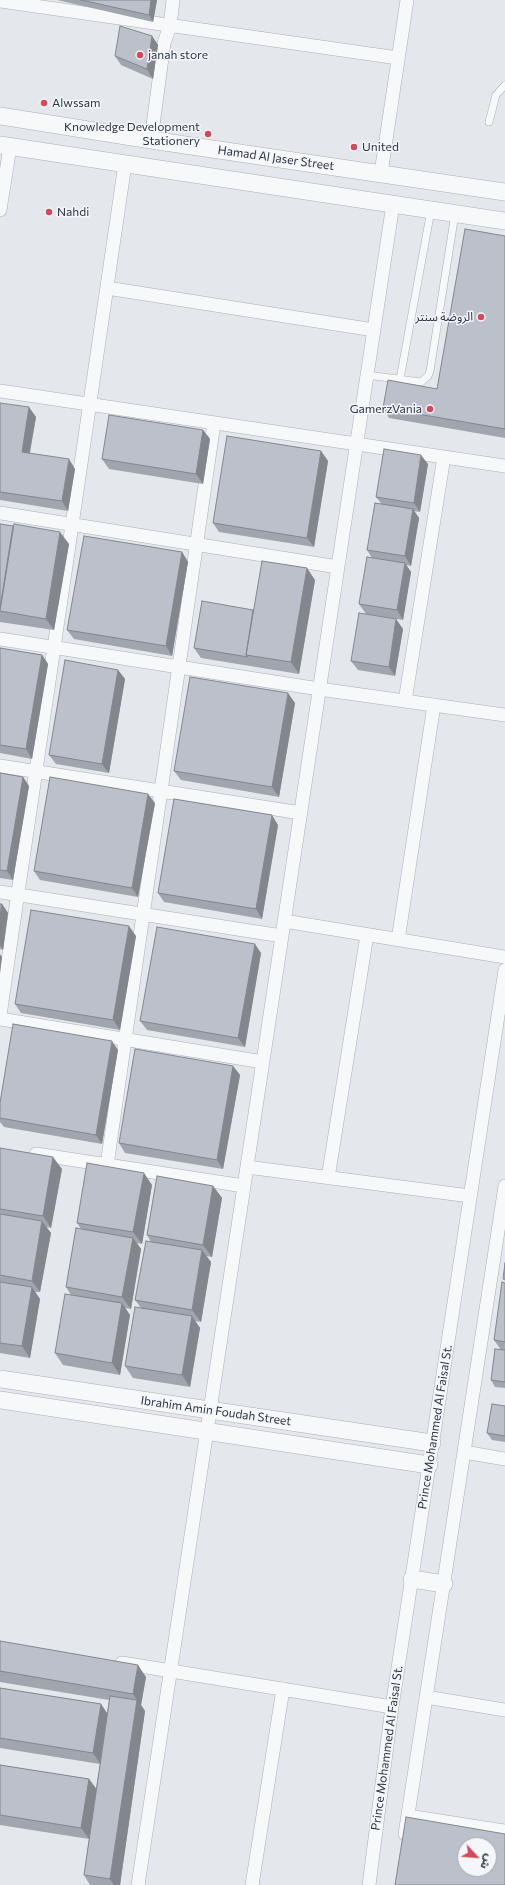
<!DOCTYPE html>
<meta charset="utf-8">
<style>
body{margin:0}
#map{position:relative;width:505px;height:1885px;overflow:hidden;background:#e4e7ec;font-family:Commissioner,"Noto Sans Arabic",sans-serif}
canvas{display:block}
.north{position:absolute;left:457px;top:1837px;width:40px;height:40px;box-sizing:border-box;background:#f4f6f9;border:1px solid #a4a8b1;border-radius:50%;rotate:116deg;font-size:11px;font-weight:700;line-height:16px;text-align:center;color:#2b3445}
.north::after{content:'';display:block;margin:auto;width:14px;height:18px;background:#d1495b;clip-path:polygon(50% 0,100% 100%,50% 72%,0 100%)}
</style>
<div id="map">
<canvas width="505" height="1885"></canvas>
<div class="north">ش</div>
</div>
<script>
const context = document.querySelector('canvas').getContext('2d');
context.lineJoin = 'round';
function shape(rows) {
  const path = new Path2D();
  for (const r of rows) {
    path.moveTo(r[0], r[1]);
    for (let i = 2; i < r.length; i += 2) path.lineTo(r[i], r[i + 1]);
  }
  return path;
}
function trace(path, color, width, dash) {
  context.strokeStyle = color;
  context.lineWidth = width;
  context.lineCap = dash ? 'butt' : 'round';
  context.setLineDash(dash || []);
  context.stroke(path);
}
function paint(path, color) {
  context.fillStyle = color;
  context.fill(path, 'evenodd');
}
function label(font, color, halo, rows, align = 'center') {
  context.font = font + ' Commissioner,"Noto Sans Arabic",sans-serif';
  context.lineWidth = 3;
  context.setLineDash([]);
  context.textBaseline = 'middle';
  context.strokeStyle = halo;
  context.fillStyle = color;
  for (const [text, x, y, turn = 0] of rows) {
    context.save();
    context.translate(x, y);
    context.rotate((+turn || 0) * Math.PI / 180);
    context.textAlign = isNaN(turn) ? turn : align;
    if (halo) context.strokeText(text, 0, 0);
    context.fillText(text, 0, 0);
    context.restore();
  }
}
const service = shape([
 [489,122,496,95,505,85],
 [367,375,421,382,428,376,430,371,455,214],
 [400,379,431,210]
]);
const minor = shape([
 [0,1,398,58],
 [151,140,164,43,170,26,173,0],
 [381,173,407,0],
 [0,210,10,147],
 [107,288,374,330],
 [0,391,505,466],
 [0,513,338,567],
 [0,639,319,689,505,715],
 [405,701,444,457],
 [0,766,301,813],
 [0,892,282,936],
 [284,921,505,957],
 [398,940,434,705],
 [0,1015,125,164],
 [0,1019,263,1062],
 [36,1154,244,1186],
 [107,1165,214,423],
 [247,1167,470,1196],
 [328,1178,367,935],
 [464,1452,505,1459],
 [122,1663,392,1707],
 [426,1697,505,1710],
 [408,1816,505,1831],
 [405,1834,505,1186],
 [138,1885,393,204],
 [252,1885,283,1689],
 [369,1885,392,1707,505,970]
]);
const tertiary = shape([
 [0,116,151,140,505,192],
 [0,145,505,221],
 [0,1379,432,1443],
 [0,1400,429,1465],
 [412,1579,444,1584]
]);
trace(service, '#a9aeb7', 8);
trace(minor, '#a9aeb7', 14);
trace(tertiary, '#a9aeb7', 18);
trace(service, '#f7f8fa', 7);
trace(minor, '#f7f8fa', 13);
trace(tertiary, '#f7f8fa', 17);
paint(shape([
 [57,0,157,0,153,22],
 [152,36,158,45,153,79,121,65,115,56],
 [505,236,505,438,389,418,383,408,437,389],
 [0,403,36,417,30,453,75,469,68,511,0,500],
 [203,430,210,439,203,484,109,469,102,459],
 [321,451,328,461,314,547,219,532,213,523],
 [428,464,420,512,414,511,419,518,411,566,406,565,411,572,403,620,366,614,359,604,372,558,367,550,381,503,376,497],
 [0,524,69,544,54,630,0,622],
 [182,552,188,562,172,656,74,639,67,630],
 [315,580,299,674,201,658,194,648,253,610],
 [396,619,403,629,395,676,358,670,351,661],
 [0,648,42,655,48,664,32,759,0,753],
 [118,670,125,679,109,773,56,764,49,755],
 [295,703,279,797,181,780,174,771],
 [0,773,23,777,29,786,13,880,0,878],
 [155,803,138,897,40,880,34,871],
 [278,825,262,919,164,902,158,893],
 [0,904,2,904,8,913,3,950,0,949],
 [136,936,120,1030,21,1013,15,1004],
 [261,953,245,1047,147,1030,140,1021],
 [118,1050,102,1144,4,1127,0,1122,0,1103],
 [233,1066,240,1075,223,1169,125,1153,119,1143],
 [0,1148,62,1169,51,1228,46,1227,51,1233,40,1292,35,1292,40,1299,30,1358,0,1353],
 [152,1185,142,1244,137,1243,141,1249,131,1309,125,1308,130,1315,120,1375,63,1365,55,1353,71,1295,66,1287,81,1229,77,1223],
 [213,1186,222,1198,212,1257,206,1256,211,1262,201,1322,195,1321,200,1328,190,1387,133,1378,125,1366,141,1308,135,1300,151,1242,147,1235],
 [505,1283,505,1350,501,1350,494,1340],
 [505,1350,505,1388,495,1387,491,1380],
 [505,1406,505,1442,492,1440,487,1433],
 [0,1641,146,1677,141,1705,145,1711,120,1885,90,1885,84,1875,89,1839,0,1825,0,1765,89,1779,96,1789,100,1764,0,1748,0,1688,101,1704,107,1714,109,1700,0,1682]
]), '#a1a5ae');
paint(shape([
 [151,0,157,0,153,22,149,15],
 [152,36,158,45,153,79,147,69],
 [29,407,36,417,28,461,22,452],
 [203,430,210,439,203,484,196,474],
 [321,451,328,461,314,547,307,538],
 [421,455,428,464,420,512,414,503],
 [69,459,75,469,68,511,62,501],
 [413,509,419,518,411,566,405,556],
 [60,532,69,544,54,630,46,619],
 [182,552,188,562,172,656,166,646],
 [405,563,411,572,403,620,397,610],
 [307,568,315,580,299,674,291,662],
 [396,619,403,629,395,676,389,667],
 [42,655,48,664,32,759,26,749],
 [118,670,125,679,109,773,102,764],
 [288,693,295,703,279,797,272,787],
 [23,777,29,786,13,880,7,871],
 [148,794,155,803,138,897,132,888],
 [272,815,278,825,262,919,256,909],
 [2,904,8,913,3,950,0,945,0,918],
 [129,926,136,936,120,1030,113,1020],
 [255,944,261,953,245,1047,238,1038],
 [0,954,2,957,0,974],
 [112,1041,118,1050,102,1144,96,1135],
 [233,1066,240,1075,223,1169,217,1160],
 [53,1157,62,1169,51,1228,43,1216],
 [144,1173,152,1185,142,1244,133,1232],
 [213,1186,222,1198,212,1257,203,1245],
 [42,1221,51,1233,40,1292,32,1281],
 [133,1238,141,1249,131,1309,122,1297],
 [202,1250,211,1262,201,1322,192,1310],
 [32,1287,40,1299,30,1358,22,1346],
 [122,1303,130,1315,120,1375,112,1363],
 [192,1316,200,1328,190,1387,182,1375],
 [138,1665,146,1677,141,1705,145,1711,120,1885,114,1885,110,1879,137,1700,133,1694],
 [101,1704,109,1716,101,1765,93,1753],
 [89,1779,98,1791,90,1840,81,1828]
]), '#83868d');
const building = shape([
 [81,0,151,0,149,15,81,0],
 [120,26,152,36,147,69,115,56,120,26],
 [465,229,505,236,505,429,383,408,388,380,437,389,465,229],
 [0,403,29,407,22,452,69,459,62,501,0,492,0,403],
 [109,415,203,430,196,474,102,459,109,415],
 [227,436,321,451,307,538,213,523,227,436],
 [384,449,421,455,414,503,376,497,384,449],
 [375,503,413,509,405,556,367,550,375,503],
 [0,524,13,526,0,608,0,524],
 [14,524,60,532,46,619,0,611,14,524],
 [84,536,182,552,166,646,67,630,84,536],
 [367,557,405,563,397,610,359,604,367,557],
 [262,561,307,568,291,662,246,655,262,561],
 [202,601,253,610,246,655,248,657,194,648,202,601],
 [359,613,396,619,389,667,351,661,359,613],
 [0,648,42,655,26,749,0,745,0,648],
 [65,660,118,670,102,764,49,755,65,660],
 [190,677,288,693,272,787,174,771,190,677],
 [0,773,23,777,7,871,0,870,0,773],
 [50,777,148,794,132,888,34,871,50,777],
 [174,799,272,815,256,909,158,893,174,799],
 [0,904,2,904,0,918,0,904],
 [31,910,129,926,113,1020,15,1004,31,910],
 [157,927,255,944,238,1038,140,1021,157,927],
 [13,1024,112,1041,96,1135,0,1118,0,1103,13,1024],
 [135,1049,233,1066,217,1160,119,1143,135,1049],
 [0,1148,53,1157,43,1216,0,1209,0,1148],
 [87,1163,144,1173,133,1232,77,1223,87,1163],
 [157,1176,213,1186,203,1245,147,1235,157,1176],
 [0,1214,42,1221,32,1281,0,1275,0,1214],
 [76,1228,133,1238,122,1297,66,1287,76,1228],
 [146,1241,202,1250,192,1310,135,1300,146,1241],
 [505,1263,505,1280,503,1279,505,1263],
 [0,1282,32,1287,22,1346,0,1343,0,1282],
 [502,1282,505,1283,505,1342,494,1340,502,1282],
 [65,1294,122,1303,112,1363,55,1353,65,1294],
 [135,1307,192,1316,182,1375,125,1366,135,1307],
 [495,1349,505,1350,505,1382,491,1380,495,1349],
 [492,1404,505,1406,505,1436,487,1433,492,1404],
 [0,1641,138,1665,133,1694,0,1671,0,1641],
 [0,1688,101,1704,93,1753,0,1738,0,1688],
 [110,1696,137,1700,110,1879,84,1875,110,1696],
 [0,1765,89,1779,81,1828,0,1815,0,1765],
 [406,1817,505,1834,505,1885,395,1885,406,1817],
 [465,1845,489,1845,489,1869,465,1869,465,1845]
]);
paint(building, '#bbc0ca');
trace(building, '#83868d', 1);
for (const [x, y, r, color] of [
 [140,55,4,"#d1495b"],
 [44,103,4,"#d1495b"],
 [208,134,4,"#d1495b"],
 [354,147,4,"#d1495b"],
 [49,212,4,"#d1495b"],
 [481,317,4,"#d1495b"],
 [430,409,4,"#d1495b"]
]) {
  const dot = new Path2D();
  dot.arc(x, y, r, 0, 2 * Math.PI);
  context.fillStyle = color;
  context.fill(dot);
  trace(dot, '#f4f6f9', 1.5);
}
label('12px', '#2b3445', '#f4f6f9', [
 ["janah store",148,55],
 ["Alwssam",52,103],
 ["Knowledge Development",200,127,"right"],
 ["Stationery",200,141,"right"],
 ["United",362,147],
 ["Nahdi",57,212],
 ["الروضة سنتر",473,317,"right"],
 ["GamerzVania",422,409,"right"]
], 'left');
label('12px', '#2b3445', '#f4f6f9', [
 ["Hamad Al Jaser Street",276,158,8],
 ["Ibrahim Amin Foudah Street",216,1411,8],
 ["Prince Mohammed Al Faisal St.",435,1427,-81],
 ["Prince Mohammed Al Faisal St.",387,1748,-82]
]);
</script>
